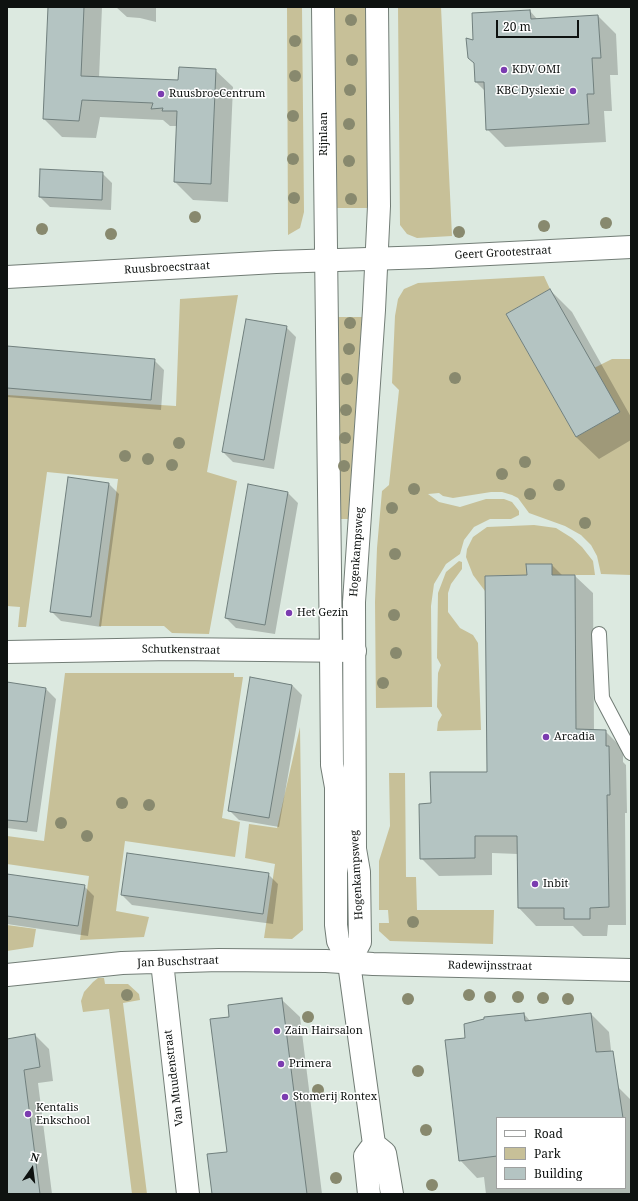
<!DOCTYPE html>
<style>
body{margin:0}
#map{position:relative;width:638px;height:1201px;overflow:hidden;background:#dce9e0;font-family:"Noto Serif",serif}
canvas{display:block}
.frame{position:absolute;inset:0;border:8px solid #0e1210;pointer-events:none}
.legend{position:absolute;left:496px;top:1117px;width:130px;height:72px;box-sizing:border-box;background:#fff;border:1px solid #9fa09f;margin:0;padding:5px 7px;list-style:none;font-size:12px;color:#0e1210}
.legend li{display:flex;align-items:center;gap:8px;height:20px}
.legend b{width:20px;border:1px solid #9fa09f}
.north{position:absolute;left:12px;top:1149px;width:40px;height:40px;-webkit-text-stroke:3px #fff;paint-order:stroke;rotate:14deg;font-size:11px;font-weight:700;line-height:16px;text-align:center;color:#0e1210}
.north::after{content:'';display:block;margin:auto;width:14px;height:18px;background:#0e1210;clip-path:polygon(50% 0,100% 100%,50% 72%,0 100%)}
.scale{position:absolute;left:496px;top:20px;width:83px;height:18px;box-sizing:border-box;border:2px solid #0e1210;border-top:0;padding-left:5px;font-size:12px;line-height:14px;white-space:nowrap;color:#0e1210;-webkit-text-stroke:3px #fff;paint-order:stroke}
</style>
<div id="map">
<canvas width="638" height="1201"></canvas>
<div class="frame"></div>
<ul class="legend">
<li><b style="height:5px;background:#fff"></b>Road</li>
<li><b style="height:11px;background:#c7c098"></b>Park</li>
<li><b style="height:11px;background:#b4c4c2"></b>Building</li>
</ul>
<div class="north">N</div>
<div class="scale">20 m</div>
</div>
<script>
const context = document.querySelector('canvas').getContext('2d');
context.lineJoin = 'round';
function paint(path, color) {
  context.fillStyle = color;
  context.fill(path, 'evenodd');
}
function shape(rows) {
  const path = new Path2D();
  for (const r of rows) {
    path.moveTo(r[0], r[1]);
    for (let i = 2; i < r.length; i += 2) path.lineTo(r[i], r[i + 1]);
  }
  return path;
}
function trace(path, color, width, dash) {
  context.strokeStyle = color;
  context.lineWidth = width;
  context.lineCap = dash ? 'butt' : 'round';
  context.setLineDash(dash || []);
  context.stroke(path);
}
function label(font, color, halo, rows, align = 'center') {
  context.font = font + ' "Noto Serif",serif';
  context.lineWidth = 3;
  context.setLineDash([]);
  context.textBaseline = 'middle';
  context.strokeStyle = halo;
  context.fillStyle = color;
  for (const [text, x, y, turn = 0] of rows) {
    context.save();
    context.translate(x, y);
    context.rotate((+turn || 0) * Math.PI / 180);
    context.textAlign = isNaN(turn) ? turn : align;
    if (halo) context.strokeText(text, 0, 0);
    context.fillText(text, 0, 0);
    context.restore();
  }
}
paint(shape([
 [287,7,302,7,304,212,300,228,288,235],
 [334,7,367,7,369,208,337,208],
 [398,7,441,7,452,236,417,238,407,234,400,225],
 [544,276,550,289,506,314,576,437,620,412,594,368,612,359,631,359,631,575,601,574,597,556,591,545,581,535,565,526,529,513,518,498,512,495,502,492,491,492,453,498,443,496,439,493,428,494,439,502,460,507,486,499,504,499,512,502,519,511,519,515,511,519,490,519,474,527,464,540,460,554,446,564,434,584,431,606,432,707,376,708,375,602,377,548,382,491,389,485,399,390,392,383,395,316,398,299,404,289,418,283],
 [238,295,207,472,237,481,209,634,172,633,164,626,99,626,118,479,47,472,26,627,18,627,20,607,7,606,7,395,176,406,180,299],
 [337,317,362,317,348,519,340,519],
 [534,525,556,528,572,538,582,547,593,561,595,575,552,575,552,564,527,564,527,575,485,576,485,591,473,575,466,557,467,549,473,537,487,527],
 [459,561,462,562,462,569,451,584,448,593,448,612,460,628,473,635,478,643,481,730,437,731,438,722,442,715,437,707,438,673,441,665,437,658,438,593,446,572],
 [65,673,234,673,234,677,243,677,222,818,240,822,235,857,125,841,116,911,149,917,144,937,80,940,89,876,7,864,7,836,44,841],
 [300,727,303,930,292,939,264,938,275,864,245,858,249,824,277,828],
 [389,773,405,773,406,877,416,877,417,910,494,910,493,944,390,941,379,931,379,923,389,923,388,910,379,910,379,861,390,826],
 [7,925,36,929,33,947,7,951],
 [98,978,104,978,105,984,128,984,139,994,140,1000,123,1003,147,1194,132,1194,109,1009,83,1012,81,1001,84,992,93,982]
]), '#c7c098');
paint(shape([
 [49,7,102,7,99,78,179,81,215,70,233,87,228,202,193,200,175,182,178,126,170,126,163,120,100,117,96,138,62,137,44,119],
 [116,7,156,7,156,22,140,18,127,17],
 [530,11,538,20,598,16,616,34,618,75,610,75,612,111,604,111,606,142,505,147,487,129,485,91,476,82,474,41],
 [102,173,112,183,111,210,50,207,40,197],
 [550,290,572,312,631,417,631,440,599,459,576,437],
 [286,327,296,337,274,469,233,462,223,452],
 [7,348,154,360,164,370,161,410,7,397],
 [109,484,119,494,101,627,61,621,51,611],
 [249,485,288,493,298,503,275,634,236,628,226,618],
 [552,565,563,576,575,576,593,593,594,731,605,731,623,749,623,762,626,765,627,813,625,813,626,925,608,925,607,936,583,936,573,926,536,926,519,908,518,854,492,853,492,875,439,876,421,858,432,804,488,773,528,576],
 [251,678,292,685,302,695,279,827,239,820,229,810],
 [7,683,46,689,56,699,37,832,7,828],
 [268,874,278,884,273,924,132,905,122,895],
 [7,875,84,886,94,896,88,936,7,924],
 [282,1000,300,1017,322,1194,213,1194,228,1153,230,1018],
 [524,1014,531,1022,591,1014,609,1032,615,1087,618,1087,631,1100,631,1194,486,1194,484,1177,477,1178,460,1160,466,1039],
 [497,1118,625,1118,625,1188,497,1188],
 [35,1035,49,1049,53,1081,38,1083,52,1194,7,1194,7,1040]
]), '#0003');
const building = shape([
 [48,7,84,7,81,76,178,80,179,67,216,69,211,184,174,182,177,111,162,111,163,108,151,109,153,103,82,100,79,121,43,119,48,7],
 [530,10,531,19,598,15,601,58,592,58,594,94,587,94,589,124,486,130,484,82,475,82,474,63,468,58,466,38,473,40,472,13,530,10],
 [40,169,103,172,102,200,39,197,40,169],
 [550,289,620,412,576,437,506,314,550,289],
 [246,319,287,326,264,460,222,452,246,319],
 [7,346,155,359,151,400,7,388,7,346],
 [68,477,109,483,91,617,50,612,68,477],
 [248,484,288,492,265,625,225,618,248,484],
 [526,564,552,564,552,575,575,575,576,729,606,730,606,746,609,746,610,795,607,795,609,907,590,908,590,919,564,919,564,908,518,908,517,836,475,836,475,858,420,859,419,804,431,803,430,772,487,772,485,576,527,575,526,564],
 [250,677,292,685,269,818,228,811,250,677],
 [7,682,46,688,27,822,7,820,7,682],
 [127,853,269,873,263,914,121,895,127,853],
 [7,874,85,885,78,926,7,916,7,874],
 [282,998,307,1194,212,1194,207,1154,227,1152,210,1019,229,1017,228,1005,282,998],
 [524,1013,525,1021,591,1013,596,1052,613,1051,623,1118,497,1118,497,1156,459,1161,445,1040,465,1038,464,1024,484,1019,484,1017,524,1013],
 [35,1034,40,1067,24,1070,40,1194,7,1194,7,1039,35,1034]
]);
paint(building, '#b4c4c2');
trace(building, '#707f7d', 1);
const lane = shape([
 [599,634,602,698,631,753]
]);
const street = shape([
 [7,277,276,262,429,257,631,247],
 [7,652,172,649,355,651],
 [162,962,188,1194],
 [7,975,122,963,219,960,326,961,373,964,631,970]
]);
const secondary = shape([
 [323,7,331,652,332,765,336,787,336,925,338,941,349,963,374,1144,385,1153,392,1194],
 [349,963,360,942,359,872,355,849,354,602,374,310,379,206,377,7],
 [369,1194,365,1156,374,1144]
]);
trace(lane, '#727d76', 16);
trace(street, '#727d76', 24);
trace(secondary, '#727d76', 24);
trace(lane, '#fff', 14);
trace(street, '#fff', 22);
trace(secondary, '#fff', 22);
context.fillStyle = '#88896e';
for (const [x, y] of [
 [351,20],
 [295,41],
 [352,60],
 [295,76],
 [350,90],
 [293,116],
 [349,124],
 [293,159],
 [349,161],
 [294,198],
 [351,199],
 [195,217],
 [606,223],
 [544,226],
 [42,229],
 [459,232],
 [111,234],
 [350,323],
 [349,349],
 [455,378],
 [347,379],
 [346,410],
 [345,438],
 [179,443],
 [125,456],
 [148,459],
 [525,462],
 [172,465],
 [344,466],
 [502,474],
 [559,485],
 [414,489],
 [530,494],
 [392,508],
 [585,523],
 [395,554],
 [394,615],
 [396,653],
 [383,683],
 [122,803],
 [149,805],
 [61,823],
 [87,836],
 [413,922],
 [127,995],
 [469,995],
 [490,997],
 [518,997],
 [543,998],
 [408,999],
 [568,999],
 [308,1017],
 [418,1071],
 [318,1090],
 [426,1130],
 [336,1178],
 [432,1185]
]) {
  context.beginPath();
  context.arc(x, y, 6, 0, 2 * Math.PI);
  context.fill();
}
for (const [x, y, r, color] of [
 [504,70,4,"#7b3cb0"],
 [573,91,4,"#7b3cb0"],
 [161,94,4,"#7b3cb0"],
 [289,613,4,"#7b3cb0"],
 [546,737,4,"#7b3cb0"],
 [535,884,4,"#7b3cb0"],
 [277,1031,4,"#7b3cb0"],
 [281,1064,4,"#7b3cb0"],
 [285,1097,4,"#7b3cb0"],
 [28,1114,4,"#7b3cb0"]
]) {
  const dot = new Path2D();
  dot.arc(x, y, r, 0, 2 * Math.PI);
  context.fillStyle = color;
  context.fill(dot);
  trace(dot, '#fff', 1.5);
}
label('11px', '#0e1210', '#fff', [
 ["KDV OMI",512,70],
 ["KBC Dyslexie",565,91,"right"],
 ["RuusbroeCentrum",169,94],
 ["Het Gezin",297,613],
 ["Arcadia",554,737],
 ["Inbit",543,884],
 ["Zain Hairsalon",285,1031],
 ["Primera",289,1064],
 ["Stomerij Rontex",293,1097],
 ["Kentalis",36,1108],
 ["Enkschool",36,1121]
], 'left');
label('11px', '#0e1210', '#fff', [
 ["Rijnlaan",324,134,-90],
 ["Geert Grootestraat",503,253,-3],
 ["Ruusbroecstraat",167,268,-3],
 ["Hogenkampsweg",357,552,-86],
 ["Schutkenstraat",181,650,1],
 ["Hogenkampsweg",357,875,-93],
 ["Jan Buschstraat",178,962,-2],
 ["Radewijnsstraat",490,966,1],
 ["Van Muudenstraat",174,1078,-97]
]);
</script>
